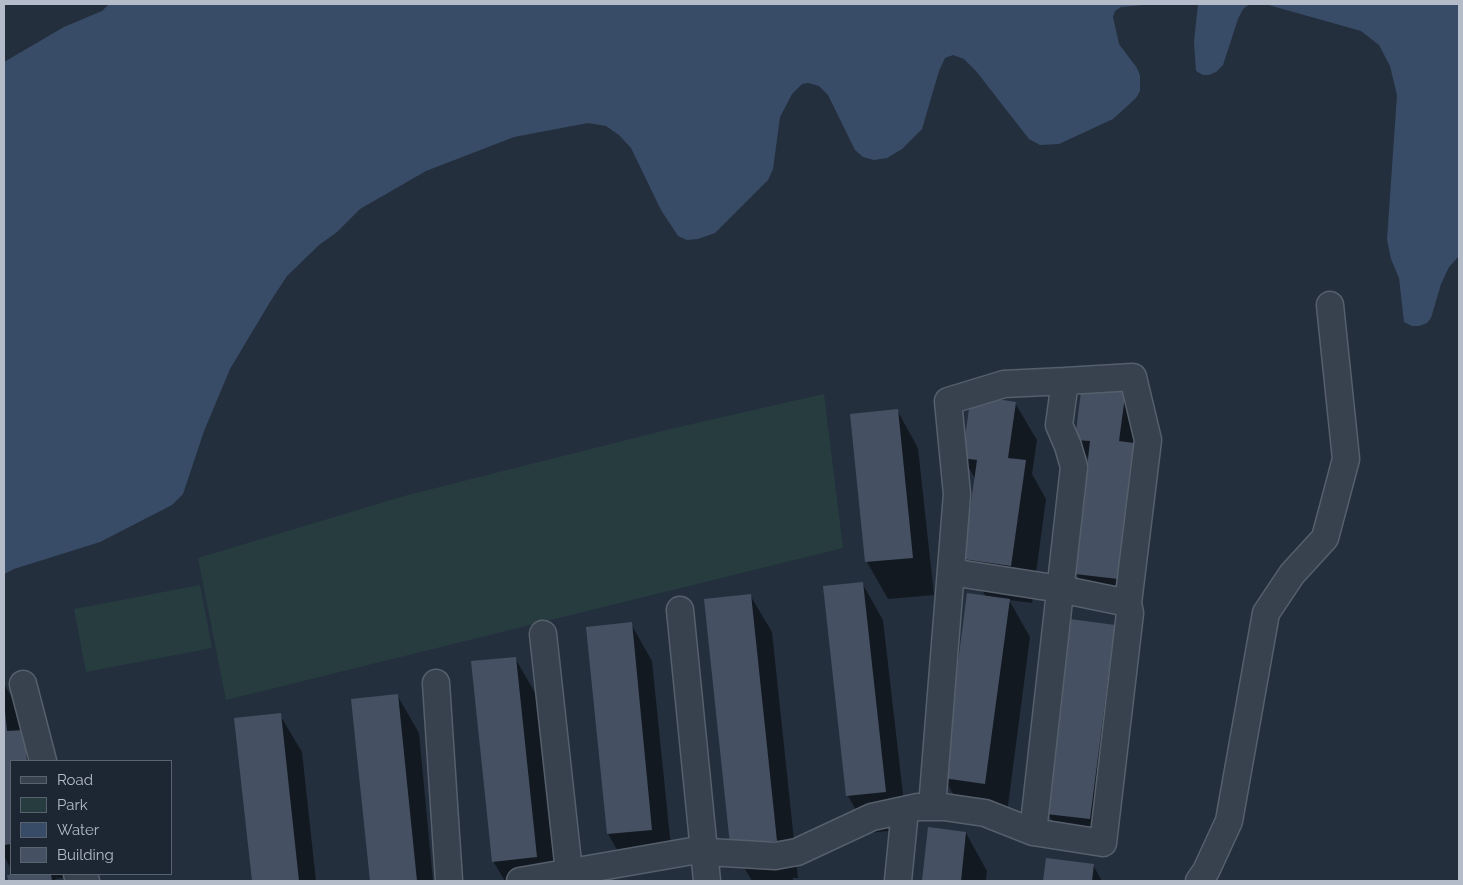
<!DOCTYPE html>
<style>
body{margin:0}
#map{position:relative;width:1463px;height:885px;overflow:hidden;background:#242f3e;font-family:Raleway,sans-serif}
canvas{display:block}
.frame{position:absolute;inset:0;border:5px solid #b4bcc9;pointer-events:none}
.legend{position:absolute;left:10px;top:760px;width:162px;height:115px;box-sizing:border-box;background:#1d2633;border:1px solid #59626f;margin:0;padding:6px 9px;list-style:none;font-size:15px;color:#b4bcc9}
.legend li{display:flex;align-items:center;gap:10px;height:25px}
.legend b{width:25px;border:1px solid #59626f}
</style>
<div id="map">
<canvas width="1463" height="885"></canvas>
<div class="frame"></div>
<ul class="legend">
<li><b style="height:6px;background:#38414e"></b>Road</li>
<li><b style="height:14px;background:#263c3f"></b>Park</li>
<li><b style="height:14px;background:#394c67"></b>Water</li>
<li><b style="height:14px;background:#455162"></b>Building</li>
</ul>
</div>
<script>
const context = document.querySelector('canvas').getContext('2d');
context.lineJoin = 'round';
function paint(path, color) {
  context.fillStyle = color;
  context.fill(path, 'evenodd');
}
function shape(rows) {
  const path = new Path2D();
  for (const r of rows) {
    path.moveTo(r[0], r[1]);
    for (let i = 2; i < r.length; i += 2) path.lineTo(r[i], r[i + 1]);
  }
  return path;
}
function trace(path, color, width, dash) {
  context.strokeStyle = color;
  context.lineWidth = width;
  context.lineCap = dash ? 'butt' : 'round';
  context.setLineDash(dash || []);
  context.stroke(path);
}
paint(shape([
 [824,394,843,548,226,700,198,558,404,496,670,429],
 [200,585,212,648,86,672,74,609]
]), '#263c3f');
paint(shape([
 [109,4,1155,4,1121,7,1115,11,1113,17,1119,44,1137,68,1140,76,1140,91,1136,98,1113,119,1059,144,1040,145,1029,139,976,71,964,59,953,55,945,58,939,71,922,129,902,149,887,158,874,160,863,157,855,150,828,95,819,86,808,83,802,84,792,94,780,117,773,169,768,180,715,233,698,239,687,240,678,236,661,210,631,148,619,135,606,126,588,123,514,137,426,171,360,209,337,232,319,245,287,276,270,302,230,369,204,431,183,494,172,505,100,542,14,569,4,574,4,62,64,27,102,11],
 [1198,4,1250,4,1243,9,1238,19,1223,65,1216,72,1209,75,1203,75,1196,71,1194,42],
 [1265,4,1459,4,1459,256,1449,267,1441,284,1431,318,1427,323,1419,326,1412,326,1404,322,1399,278,1391,259,1387,240,1397,95,1390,66,1379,45,1361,31]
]), '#394c67');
paint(shape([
 [1125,390,1146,427,1139,615,1097,611,1076,573,1089,460,1077,439],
 [1015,403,1037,440,1032,474,1046,499,1032,603,1009,600,1030,637,1006,821,965,815,944,778,986,597,964,559,976,480,963,458],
 [897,410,918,448,934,595,888,599,867,562,851,415],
 [862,583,883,620,907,829,869,833,848,796,824,587],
 [750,595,772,632,798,878,792,878,794,881,752,881,731,845],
 [631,624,652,661,673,867,629,871,608,834,587,628],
 [1114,626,1136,663,1111,856,1069,851,1048,813],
 [515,658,537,696,556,881,505,881,493,861],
 [4,684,23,717,41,761,11,761,11,869,4,856],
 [397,695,419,733,433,881,371,881,353,700],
 [280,715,302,752,316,881,253,881,236,720],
 [929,829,966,833,987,871,986,881,923,881],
 [1047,860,1093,865,1102,881,1045,881],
 [14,874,63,874,63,878,55,879,56,881,9,881,8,876,15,875]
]), '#0007');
paint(shape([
 [1082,383,1126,389,1119,441,1134,443,1118,579,1075,574,1090,441,1075,440],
 [971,395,1016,402,1008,458,1026,460,1011,566,963,559,977,460,962,458],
 [898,409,913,558,865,562,850,414],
 [863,582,886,792,846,796,823,586],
 [967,593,1010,599,985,784,943,778],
 [751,594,777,841,730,845,704,599],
 [1070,619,1115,625,1090,819,1046,814],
 [632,622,652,830,607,834,586,627],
 [516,657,537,857,492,862,471,661],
 [398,694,417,881,370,881,351,699],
 [4,711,5,711,7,731,24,730,27,761,11,761,11,844,4,845],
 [281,713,299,881,252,881,234,718],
 [928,827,966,832,961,881,922,881],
 [1046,858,1094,864,1092,881,1043,881],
 [18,874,51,874,52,881,8,881,7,875]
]), '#455162');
const minor = shape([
 [951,572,1060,589,1128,603],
 [680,610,707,881],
 [543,634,570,881],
 [436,683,449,881],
 [23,684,43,761],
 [932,807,957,494,948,401,1004,384,1065,381],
 [77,874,86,881],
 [520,881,692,851,775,856,797,852,872,817,918,807,944,807,985,813,1033,832,1103,843,1130,613,1128,603,1148,440,1133,377,1065,381,1059,425,1068,446,1074,467,1033,832],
 [898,881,905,810],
 [1199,881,1206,871,1229,821,1266,613,1292,574,1325,538,1346,459,1330,305]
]);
trace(minor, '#565f6c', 29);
trace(minor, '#38414e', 26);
</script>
